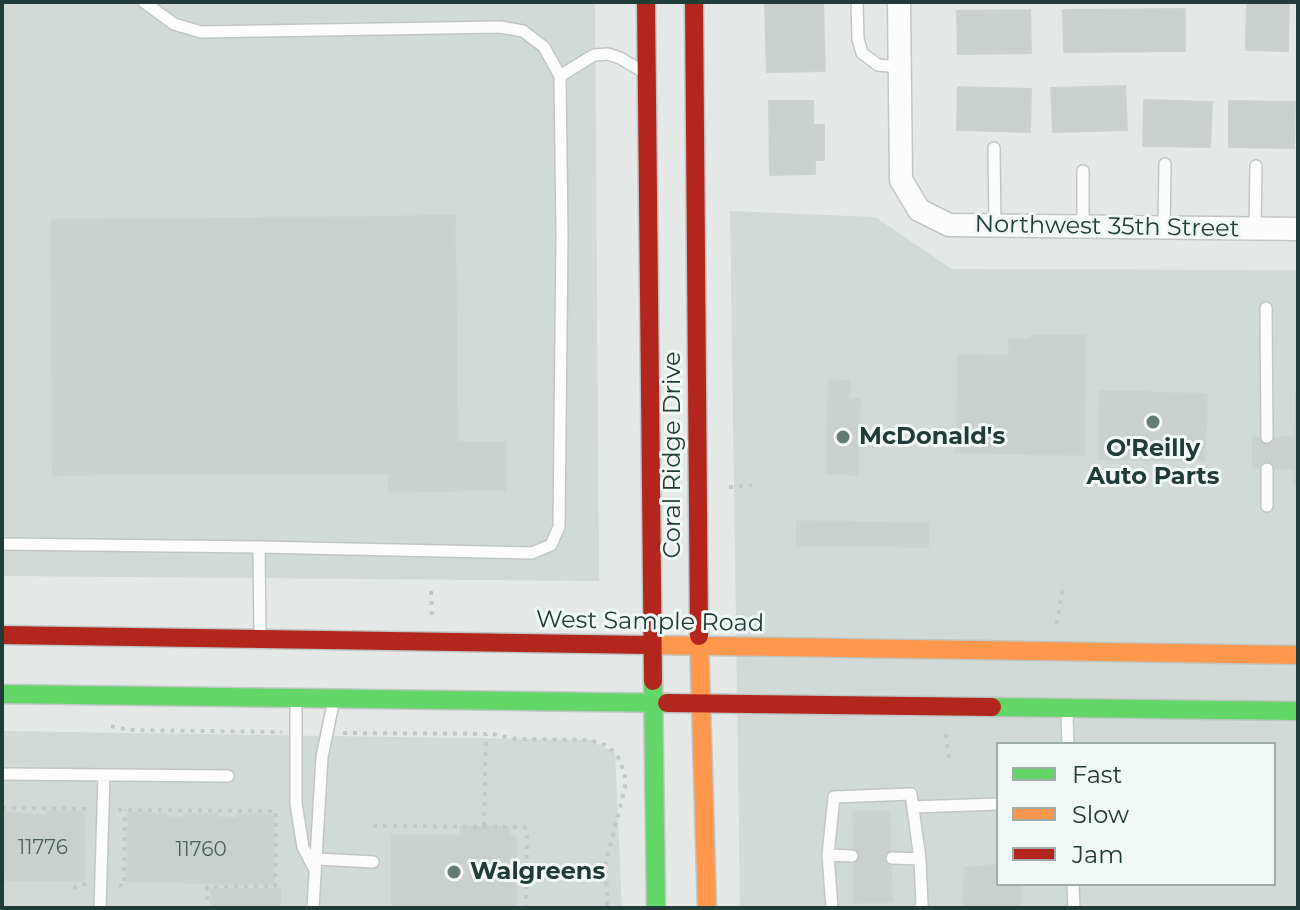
<!DOCTYPE html>
<style>
body{margin:0}
#map{position:relative;width:1300px;height:910px;overflow:hidden;background:#e4e9e7;font-family:Montserrat,sans-serif}
canvas{display:block}
.frame{position:absolute;inset:0;border:4px solid #213c38;pointer-events:none}
.legend{position:absolute;left:996px;top:742px;width:280px;height:144px;box-sizing:border-box;background:#f1f8f5;border:2px solid #9eada9;margin:0;padding:10px 14px;list-style:none;font-size:24px;color:#213c38}
.legend li{display:flex;align-items:center;gap:16px;height:40px}
.legend b{width:40px;border:2px solid #9eada9}
</style>
<div id="map">
<canvas width="1300" height="910"></canvas>
<div class="frame"></div>
<ul class="legend">
<li><b style="height:10px;background:#63d668"></b>Fast</li>
<li><b style="height:10px;background:#ff974d"></b>Slow</li>
<li><b style="height:10px;background:#b3261e"></b>Jam</li>
</ul>
</div>
<script>
const context = document.querySelector('canvas').getContext('2d');
context.lineJoin = 'round';
function paint(path, color) {
  context.fillStyle = color;
  context.fill(path, 'evenodd');
}
function shape(rows) {
  const path = new Path2D();
  for (const r of rows) {
    path.moveTo(r[0], r[1]);
    for (let i = 2; i < r.length; i += 2) path.lineTo(r[i], r[i + 1]);
  }
  return path;
}
function trace(path, color, width, dash) {
  context.strokeStyle = color;
  context.lineWidth = width;
  context.lineCap = dash ? 'butt' : 'round';
  context.setLineDash(dash || []);
  context.stroke(path);
}
function label(font, color, halo, rows, align = 'center') {
  context.font = font + ' Montserrat,sans-serif';
  context.lineWidth = 6;
  context.setLineDash([]);
  context.textBaseline = 'middle';
  context.strokeStyle = halo;
  context.fillStyle = color;
  for (const [text, x, y, turn = 0] of rows) {
    context.save();
    context.translate(x, y);
    context.rotate((+turn || 0) * Math.PI / 180);
    context.textAlign = isNaN(turn) ? turn : align;
    if (halo) context.strokeText(text, 0, 0);
    context.fillText(text, 0, 0);
    context.restore();
  }
}
paint(shape([
 [2,2,595,2,599,581,2,576],
 [730,211,875,217,952,269,1298,270,1298,908,740,908],
 [998,744,1274,744,1274,884,998,884],
 [2,731,590,740,615,753,622,908,2,908]
]), '#d1dad7');
const building = shape([
 [765,2,823,2,825,71,767,72,765,2],
 [1247,2,1289,2,1288,51,1246,50,1247,2],
 [1185,9,1185,51,1064,52,1063,10,1185,9],
 [1030,10,1031,53,958,54,957,11,1030,10],
 [1125,86,1127,130,1053,132,1051,88,1125,86],
 [958,87,1031,89,1030,132,957,130,958,87],
 [1144,100,1212,102,1210,147,1143,146,1144,100],
 [769,101,813,101,813,125,824,125,824,160,815,160,815,174,770,175,769,101],
 [1229,101,1295,102,1294,148,1229,147,1229,101],
 [455,216,457,442,505,442,505,490,389,492,389,473,53,475,51,220,455,216],
 [1029,336,1085,336,1084,455,956,453,958,355,1009,356,1009,339,1029,339,1029,336],
 [829,380,850,381,849,399,860,399,858,475,826,474,829,380],
 [1296,390,1298,485,1295,485,1294,469,1253,468,1253,437,1295,437,1296,390],
 [1100,391,1207,394,1205,461,1098,459,1100,391],
 [797,521,928,523,928,547,797,546,797,521],
 [2,811,47,816,47,811,84,812,84,881,2,880,2,811],
 [853,812,889,812,892,902,854,903,853,812],
 [128,813,166,814,166,817,186,818,186,814,218,814,218,817,237,818,237,814,274,815,274,884,127,882,128,813],
 [460,826,509,827,509,836,516,836,516,908,392,908,392,836,461,836,460,826],
 [998,865,998,884,1022,884,1020,908,963,908,965,867,998,865],
 [211,889,280,889,280,908,211,908,211,889]
]);
paint(building, '#cad0ce');
trace(building, '#ccd2d0', 2);
const lane = shape([
 [857,2,858,39,862,53,878,65,900,67],
 [560,76,594,55,608,54,620,58,642,71],
 [994,148,995,226],
 [1083,226,1083,171],
 [1164,227,1165,164],
 [1255,228,1256,166],
 [1266,308,1267,437],
 [1267,469,1267,506],
 [2,544,259,547,532,553,551,545,559,527,562,234,560,76,544,47,523,31,500,27,201,32,174,24,144,2],
 [259,547,260,635],
 [296,703,296,804,303,847,315,870],
 [1067,713,1068,744],
 [2,774,228,776],
 [913,807,998,804],
 [828,855,852,856],
 [892,858,920,859],
 [317,859,373,862],
 [1073,884,1074,908],
 [100,908,104,776],
 [313,908,322,757,333,704],
 [832,908,828,855,834,797,911,794,920,859,922,905,920,908]
]);
const street = shape([
 [899,2,901,180,919,210,949,225,1298,229]
]);
const fast = shape([
 [653,681,656,908],
 [2,694,667,703],
 [992,707,1298,711]
]);
const slow = shape([
 [699,636,707,908],
 [649,645,1298,655]
]);
const jam = shape([
 [646,2,653,681],
 [694,2,699,636],
 [2,635,649,645],
 [667,703,992,707]
]);
trace(lane, '#c1c6c4', 14);
trace(street, '#c1c6c4', 25);
trace(fast, '#bfc6c4', 21);
trace(slow, '#bfc6c4', 21);
trace(jam, '#bfc6c4', 21);
trace(shape([
 [729,487,752,485],
 [431,591,432,615],
 [1057,624,1063,584],
 [111,726,128,730,282,732],
 [343,733,493,734,516,739,590,740,608,746,618,757,625,774,625,787,606,862,607,908],
 [946,734,949,759],
 [2,808,86,809],
 [118,810,276,811,275,886,207,887,207,908],
 [373,826,524,827,527,831,526,908],
 [484,826,486,734],
 [119,885,124,886,125,810],
 [74,889,76,886,86,884]
]), '#c1c9c8', 4, [4, 6]);
trace(lane, '#fbfcfb', 11);
trace(street, '#fbfcfb', 22);
trace(fast, '#63d668', 18);
trace(slow, '#ff974d', 18);
trace(jam, '#b3261e', 18);
for (const [x, y, r, color] of [
 [1153,422,8,"#657975"],
 [843,437,8,"#657975"],
 [454,872,8,"#657975"]
]) {
  const dot = new Path2D();
  dot.arc(x, y, r, 0, 2 * Math.PI);
  context.fillStyle = color;
  context.fill(dot);
  trace(dot, '#f1f8f5', 3);
}
label('20px', '#4c625e', null, [
 ["11776",43,848],
 ["11760",201,850]
]);
label('24px', '#213c38', '#f1f8f5', [
 ["Northwest 35th Street",1107,227,1],
 ["Coral Ridge Drive",673,455,-90],
 ["West Sample Road",650,622,1]
]);
label('bold 24px', '#213c38', '#f1f8f5', [
 ["McDonald's",859,437],
 ["O'Reilly",1153,449,"center"],
 ["Auto Parts",1153,477,"center"],
 ["Walgreens",470,872]
], 'left');
</script>
